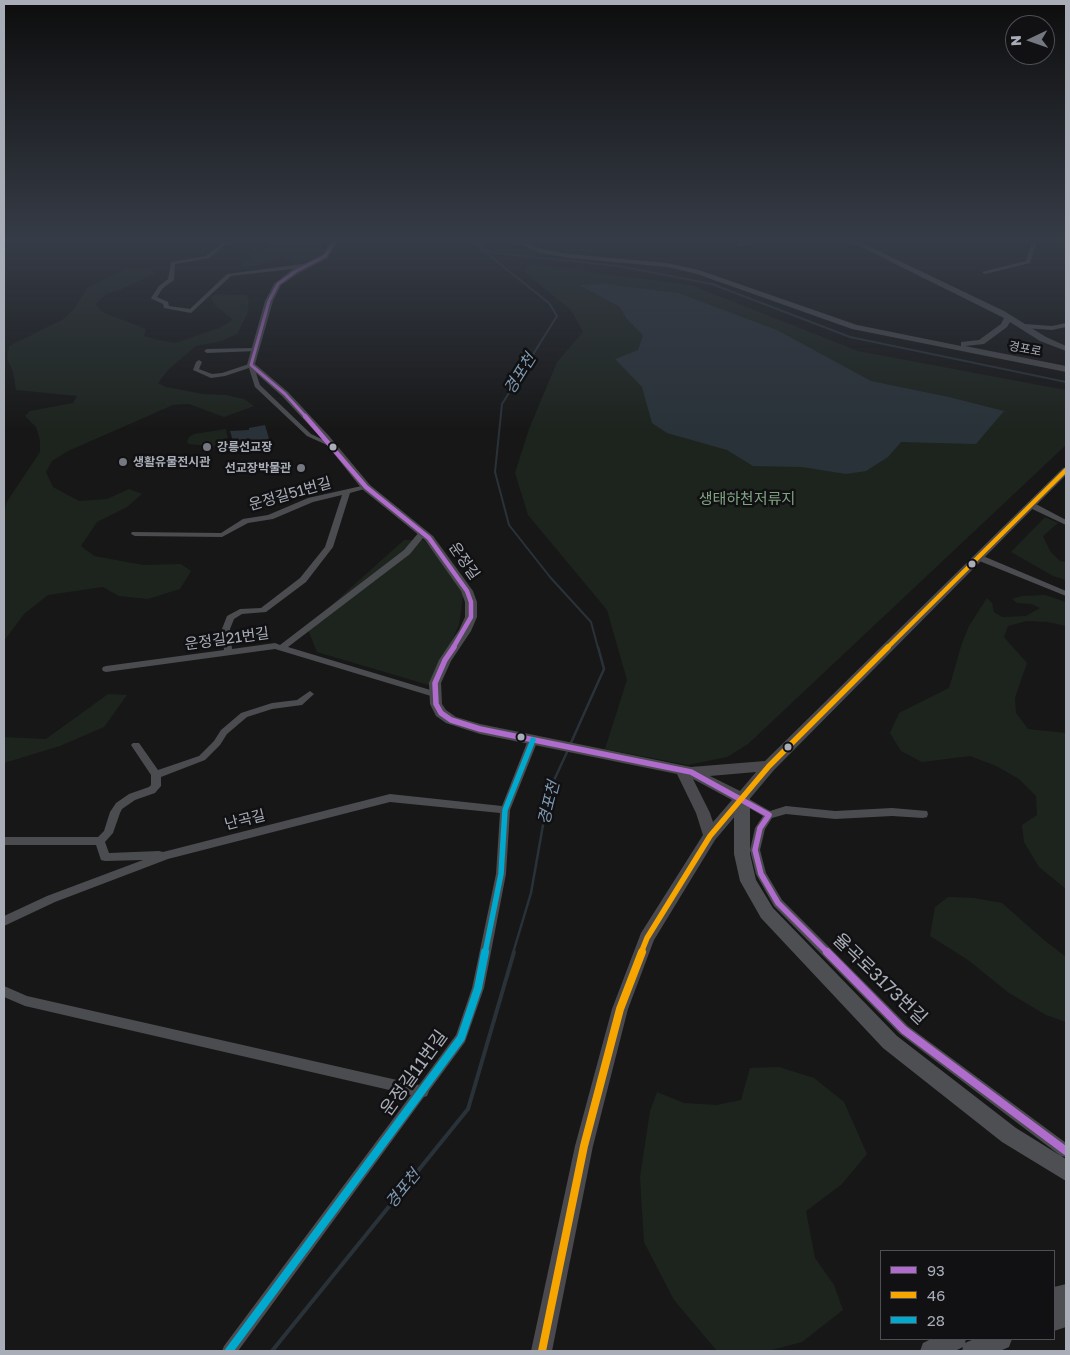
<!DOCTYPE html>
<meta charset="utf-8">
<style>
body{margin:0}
#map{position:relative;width:1070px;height:1355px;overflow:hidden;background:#171717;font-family:"Golos Text",sans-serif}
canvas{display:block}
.frame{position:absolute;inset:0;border:5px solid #a8adb8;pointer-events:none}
.legend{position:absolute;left:880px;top:1250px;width:175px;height:90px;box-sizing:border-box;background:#111113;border:1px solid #4d4f55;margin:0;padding:6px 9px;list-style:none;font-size:15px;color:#a8adb8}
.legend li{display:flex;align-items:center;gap:10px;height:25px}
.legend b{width:25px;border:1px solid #4d4f55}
.north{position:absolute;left:1005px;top:15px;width:50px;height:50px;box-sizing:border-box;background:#111113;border:1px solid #4d4f55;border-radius:50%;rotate:267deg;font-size:14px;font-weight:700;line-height:20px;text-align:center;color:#a8adb8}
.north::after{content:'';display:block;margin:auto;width:18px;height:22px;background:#757880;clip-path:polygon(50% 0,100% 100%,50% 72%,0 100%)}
</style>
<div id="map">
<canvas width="1070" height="1355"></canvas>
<div class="frame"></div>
<ul class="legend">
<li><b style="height:6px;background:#b06ccc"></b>93</li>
<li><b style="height:6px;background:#f7a600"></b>46</li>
<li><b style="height:6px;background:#00a9ce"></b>28</li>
</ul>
<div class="north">N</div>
</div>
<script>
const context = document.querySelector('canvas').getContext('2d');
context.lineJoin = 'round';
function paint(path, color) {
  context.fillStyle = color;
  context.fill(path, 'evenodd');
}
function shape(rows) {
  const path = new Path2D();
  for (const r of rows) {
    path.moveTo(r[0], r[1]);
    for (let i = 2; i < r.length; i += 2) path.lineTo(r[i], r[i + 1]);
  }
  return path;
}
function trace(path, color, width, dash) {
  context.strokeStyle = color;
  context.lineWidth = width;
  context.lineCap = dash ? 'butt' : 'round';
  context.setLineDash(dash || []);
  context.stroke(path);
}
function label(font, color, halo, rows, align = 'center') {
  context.font = font + ' "Golos Text","Noto Sans KR",sans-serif';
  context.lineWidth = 5;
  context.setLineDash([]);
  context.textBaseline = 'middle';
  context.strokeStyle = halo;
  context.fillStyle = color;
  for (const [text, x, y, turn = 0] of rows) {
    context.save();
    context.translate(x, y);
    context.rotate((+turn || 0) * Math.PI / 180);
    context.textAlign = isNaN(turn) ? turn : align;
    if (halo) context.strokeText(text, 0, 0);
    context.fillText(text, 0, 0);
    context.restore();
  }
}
paint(shape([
 [272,241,320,241,325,256,295,264,283,256,256,266,240,268,243,261,274,244],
 [530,264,691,285,858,351,1066,390,1066,445,748,744,727,757,688,765,605,749,627,680,607,610,528,515,515,473,529,429,557,362,583,332,571,310,524,272],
 [136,269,151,270,155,273,122,289,106,294,96,304,102,312,146,329,144,336,158,340,175,343,219,328,233,320,216,306,210,297,218,294,247,295,249,304,247,314,237,334,222,341,196,346,168,370,158,383,166,387,203,394,226,395,244,399,254,406,224,417,189,404,173,405,68,451,52,461,46,472,53,487,79,501,107,499,129,489,142,494,127,507,97,522,81,546,94,556,143,565,181,564,191,571,180,589,148,599,119,596,103,587,48,595,24,614,4,641,4,518,6,503,40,452,40,440,36,427,25,416,30,411,73,403,77,396,16,390,13,372,7,358,9,346,62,320,73,310,87,288,123,270],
 [226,429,229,448,189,444,187,442,189,437,194,434],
 [1045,517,1058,523,1043,536,1050,551,1060,561,1066,562,1066,580,1053,576,1011,552],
 [404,540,424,540,464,589,459,625,432,686,317,652,307,627],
 [1045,595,1066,602,1066,626,1048,622,1027,621,1008,626,1004,637,1027,663,1015,698,1016,713,1028,729,1066,733,1066,889,1039,867,1024,842,1022,825,1037,815,1036,796,1019,779,996,766,970,756,922,762,901,751,890,733,899,713,949,688,962,643,969,626,987,598,992,603,994,612,1002,617,1026,616,1040,608,1031,604,1017,603,1012,599,1022,596],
 [108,694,127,695,104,727,60,746,4,763,4,737,46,739],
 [948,897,974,898,1002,903,1044,940,1066,957,1066,1022,1046,1015,1009,993,968,960,930,936,935,907],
 [779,1067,814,1078,844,1102,867,1154,841,1185,806,1211,815,1258,834,1285,843,1310,802,1342,768,1351,717,1351,674,1300,644,1242,640,1177,650,1111,657,1092,684,1103,717,1105,741,1100,750,1068]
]), '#1d241e');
paint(shape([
 [604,284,678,293,777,330,871,381,949,397,1004,411,976,444,901,442,888,457,866,471,846,474,802,467,753,466,727,450,667,433,652,423,642,387,615,359,638,350,643,335,626,318,620,307,579,285],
 [265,425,270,442,235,448,230,431,249,430,249,428]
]), '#2a3239');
trace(shape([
 [485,252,549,303,557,316,502,404,495,472,509,525,550,577,591,622,598,648],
 [487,252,618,266,712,284,850,337,1066,382]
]), '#2a3239', 2);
trace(shape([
 [570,745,604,669,598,647],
 [513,953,531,893,549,791,568,750]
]), '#2a3239', 2.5);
trace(shape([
 [272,1351,468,1109,514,952]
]), '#2a3239', 4);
paint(shape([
 [473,241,482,241,490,252,488,254,482,254,473,241]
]), '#2a3239');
paint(shape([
 [224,241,229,241,210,258,175,264,174,280,163,288,157,297,168,302,169,306,190,309,227,274,310,263,313,265,310,267,231,276,191,313,164,308,163,304,152,299,151,298,159,286,168,279,171,262,206,256,224,241],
 [743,241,749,241,742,246,738,246,738,244,743,241],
 [1032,241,1037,241,1030,263,985,274,982,272,1026,261,1032,241],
 [1066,323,1066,327,1052,330,1024,328,1021,326,1024,324,1052,326,1066,323],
 [254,348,257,350,256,351,207,353,204,351,207,349,254,348],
 [199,360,202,362,199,369,212,374,222,373,249,364,253,364,260,385,311,434,334,445,331,447,329,446,307,436,255,387,249,368,225,376,211,378,193,370,196,362,199,360],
 [366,485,370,487,368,488,350,493,333,547,306,582,266,612,242,614,234,619,230,629,232,649,275,643,280,645,404,550,420,531,423,531,427,533,410,554,288,647,437,692,438,694,437,696,431,696,275,649,106,672,103,671,102,669,103,667,106,666,224,650,222,629,227,616,240,609,261,608,300,578,325,547,342,495,313,502,273,519,248,523,222,537,135,536,131,534,132,532,221,533,243,519,268,515,308,498,366,485],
 [1028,503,1034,503,1066,520,1066,525,1028,507,1028,503],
 [977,556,983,556,1066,591,1066,596,977,560,976,558,977,556],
 [310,691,314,694,302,705,272,709,247,717,227,734,220,745,205,760,161,777,161,786,155,793,135,800,122,809,120,813,113,833,105,842,109,853,159,851,163,852,390,794,502,806,528,740,530,738,533,737,536,738,538,740,510,810,506,874,484,988,465,1042,429,1091,427,1096,424,1097,238,1351,222,1351,224,1346,411,1095,25,1006,4,997,4,986,27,996,419,1085,456,1035,472,988,496,874,500,813,390,802,168,859,55,902,4,926,4,916,47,896,143,860,105,861,101,860,96,845,4,845,4,837,98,837,104,831,110,812,116,803,129,794,149,787,151,785,151,775,131,745,133,743,139,743,158,770,199,756,214,741,221,730,241,713,272,703,297,700,310,691],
 [742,795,770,811,786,806,835,811,892,808,927,811,928,814,927,817,923,818,892,816,835,819,786,814,772,818,765,829,760,850,766,873,782,900,908,1026,1066,1143,1066,1157,1061,1156,900,1034,774,906,756,874,750,850,755,828,763,816,739,802,737,799,739,796,742,795]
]), '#4b4c50');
paint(shape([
 [331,241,338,241,328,258,299,273,281,285,273,301,255,364,288,392,329,436,370,485,433,536,473,591,477,602,477,617,471,631,451,661,441,683,442,704,446,710,456,717,480,724,691,767,765,761,1063,468,1066,467,1066,475,774,770,715,840,654,940,628,1009,593,1146,552,1351,531,1351,575,1146,612,1009,641,933,703,835,696,813,677,774,480,734,446,723,436,716,430,704,429,683,439,660,459,630,465,617,465,602,461,591,425,540,362,489,323,440,282,396,247,365,265,301,274,284,293,269,322,255,331,241],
 [756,772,740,791,710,776,756,772],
 [693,779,732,800,713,822,710,813,693,779],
 [513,241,522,241,542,249,570,254,667,263,699,270,857,325,961,346,961,342,979,340,1001,324,1004,318,998,315,849,241,858,241,1004,311,1046,337,1066,346,1066,351,1040,341,1010,322,1007,327,984,344,965,346,1066,366,1066,372,852,329,697,274,667,267,570,258,540,253,513,241]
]), '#4a4a4e');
paint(shape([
 [742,793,747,795,750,799,750,854,756,880,773,908,897,1036,1016,1128,1066,1159,1066,1181,1002,1142,883,1048,761,918,740,881,734,854,734,799,737,795,742,793],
 [1066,1284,1066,1327,1054,1331,1054,1287,1066,1284],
 [931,1339,966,1339,965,1343,974,1339,1012,1339,1009,1347,1000,1351,962,1351,963,1347,955,1351,920,1351,923,1343,931,1339]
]), '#4d4f52');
trace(shape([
 [306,417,285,394,251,365,269,301,278,284,296,271,325,256,335,241]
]), '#b06ccc', 3);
trace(shape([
 [305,416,366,487,429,538,467,591,471,602,471,617,453,648]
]), '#b06ccc', 4.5);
trace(shape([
 [454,647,445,660,435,683,436,704,441,713,451,720,480,729,691,772,769,815,760,828,755,850,761,874,778,903,828,953]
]), '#b06ccc', 5.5);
trace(shape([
 [827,952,904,1030,1066,1151]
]), '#b06ccc', 8);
trace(shape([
 [887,648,1066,470]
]), '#f7a600', 4.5);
trace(shape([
 [641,953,647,938,710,836,769,766,888,647]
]), '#f7a600', 5.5);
trace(shape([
 [542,1351,584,1146,620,1009,642,952]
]), '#f7a600', 8);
trace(shape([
 [485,953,501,874,505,810,533,740]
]), '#00a9ce', 5.5);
trace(shape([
 [229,1351,461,1038,478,988,485,952]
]), '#00a9ce', 8);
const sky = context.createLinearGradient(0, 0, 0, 431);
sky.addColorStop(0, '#0d0d0d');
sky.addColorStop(0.56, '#363c47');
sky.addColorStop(1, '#363c4700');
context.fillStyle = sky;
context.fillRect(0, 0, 1070, 431);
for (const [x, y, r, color] of [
 [207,447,5,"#757880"],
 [333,447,4.5,"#a8adb8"],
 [123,462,5,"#757880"],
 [301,468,5,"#757880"],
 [972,564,4.5,"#a8adb8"],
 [521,737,4.5,"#a8adb8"],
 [788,747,4.5,"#a8adb8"]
]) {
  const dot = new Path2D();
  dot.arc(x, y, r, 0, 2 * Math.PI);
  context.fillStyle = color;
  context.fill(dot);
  trace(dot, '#111113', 2);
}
label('12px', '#a8adb8', '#111113', [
 ["경포로",1025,349,11]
]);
label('bold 12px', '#a8adb8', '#111113', [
 ["강릉선교장",217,447],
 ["생활유물전시관",133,462],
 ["선교장박물관",291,468,"right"]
], 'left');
label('15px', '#a8adb8', '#111113', [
 ["운정길51번길",290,494,-16],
 ["운정길",464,561,55],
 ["운정길21번길",227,639,-8],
 ["난곡길",245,820,-14]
]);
label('15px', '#7fa381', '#111113', [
 ["생태하천저류지",747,499]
]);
label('italic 16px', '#7f9bb3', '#111113', [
 ["경포천",520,374,-58],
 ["경포천",549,803,-76],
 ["경포천",403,1189,-51]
]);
label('18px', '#a8adb8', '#111113', [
 ["율곡로3173번길",880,979,44],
 ["운정길11번길",414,1073,-54]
]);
</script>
